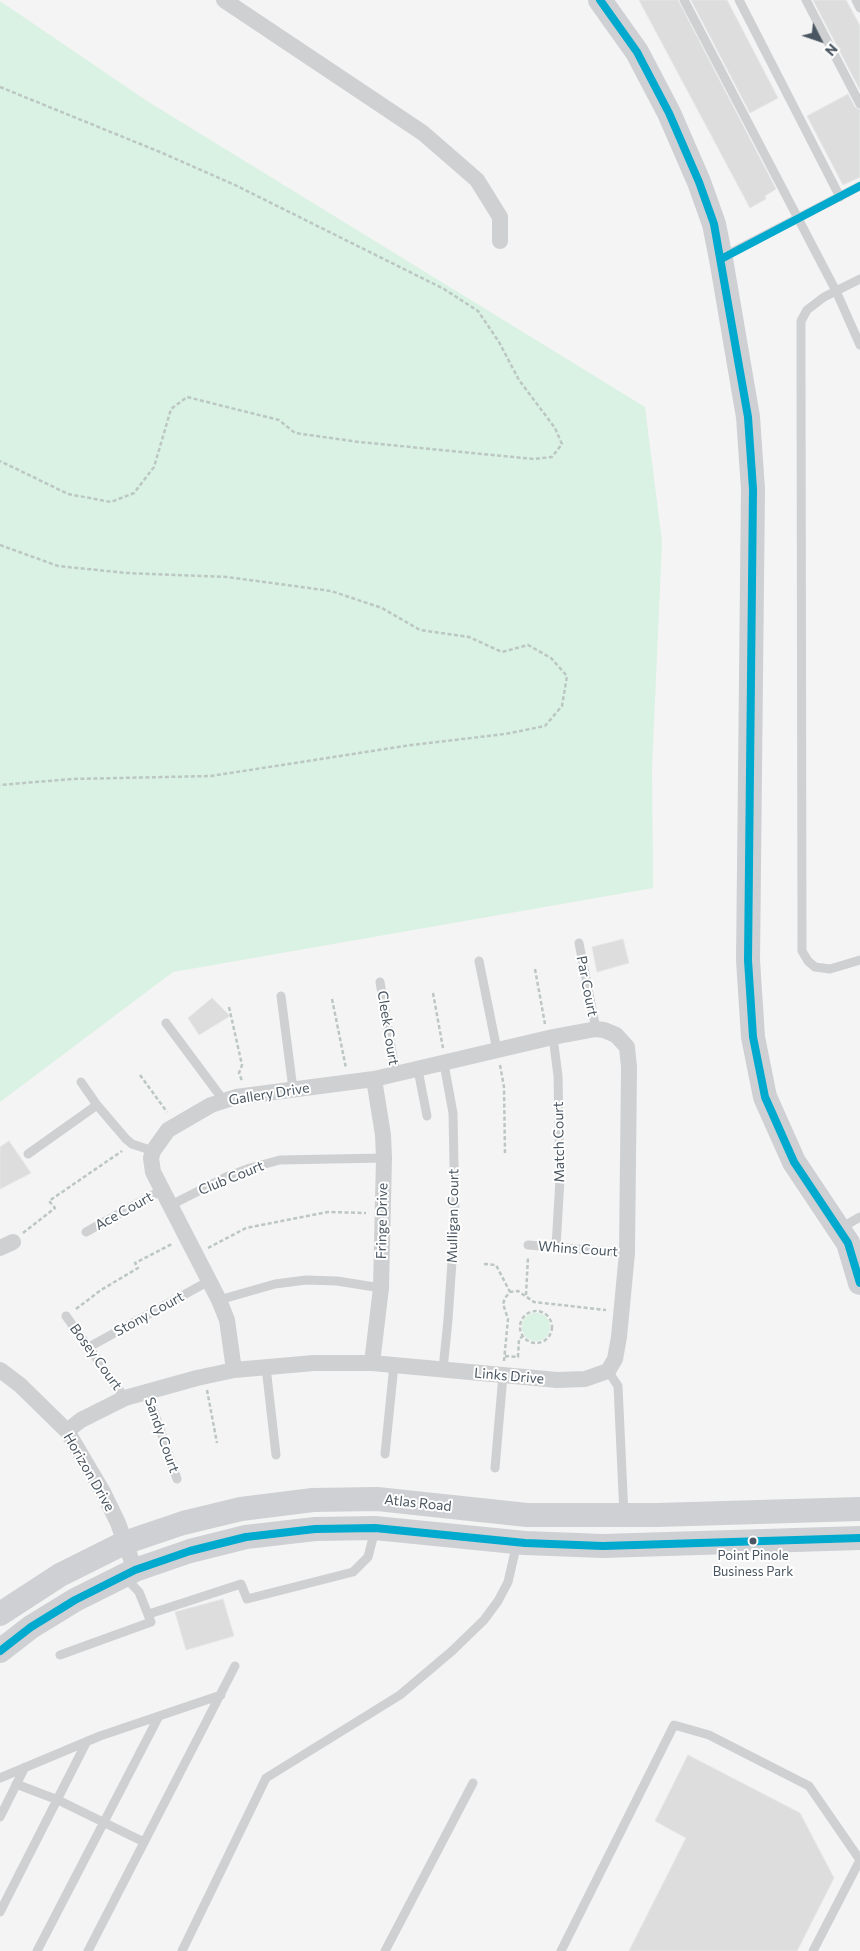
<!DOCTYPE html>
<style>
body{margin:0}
#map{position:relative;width:860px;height:1951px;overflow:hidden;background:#f4f4f4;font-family:Commissioner,sans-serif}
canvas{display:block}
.north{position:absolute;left:795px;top:15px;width:50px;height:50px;-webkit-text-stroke:4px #fff;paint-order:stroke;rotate:131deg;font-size:14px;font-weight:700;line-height:20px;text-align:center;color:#4a5661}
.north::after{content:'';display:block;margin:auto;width:18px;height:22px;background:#4a5661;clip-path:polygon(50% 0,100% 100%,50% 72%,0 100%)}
</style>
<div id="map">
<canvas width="860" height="1951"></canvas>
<div class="north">N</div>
</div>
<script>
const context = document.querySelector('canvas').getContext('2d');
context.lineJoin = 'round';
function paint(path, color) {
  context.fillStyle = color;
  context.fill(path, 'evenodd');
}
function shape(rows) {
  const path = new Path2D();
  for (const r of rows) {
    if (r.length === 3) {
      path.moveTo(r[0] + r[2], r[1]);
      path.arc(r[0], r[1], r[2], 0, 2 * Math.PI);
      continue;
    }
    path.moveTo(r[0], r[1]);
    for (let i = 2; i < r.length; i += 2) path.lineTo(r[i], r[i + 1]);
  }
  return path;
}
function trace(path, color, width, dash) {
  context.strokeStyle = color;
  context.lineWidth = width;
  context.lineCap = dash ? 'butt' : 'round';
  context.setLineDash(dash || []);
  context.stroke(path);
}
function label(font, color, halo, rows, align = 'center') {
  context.font = font + ' Commissioner,sans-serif';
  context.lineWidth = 4;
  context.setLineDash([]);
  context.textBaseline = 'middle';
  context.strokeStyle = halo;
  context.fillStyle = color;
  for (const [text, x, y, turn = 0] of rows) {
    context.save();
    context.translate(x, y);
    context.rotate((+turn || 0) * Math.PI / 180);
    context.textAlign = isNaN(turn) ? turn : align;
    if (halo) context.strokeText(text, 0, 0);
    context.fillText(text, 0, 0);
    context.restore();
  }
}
paint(shape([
 [0,1,147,101,645,407,662,542,652,767,653,888,173,972,0,1102],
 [536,1327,14]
]), '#d9f2e3');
const building = shape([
 [639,0,678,0,776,189,765,196,766,199,750,208,639,0],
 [691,0,727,0,778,98,750,113,691,0],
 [813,0,846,0,860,26,860,90,813,0],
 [848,94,855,107,860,110,860,177,843,185,807,116,848,94],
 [623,939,629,963,597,972,592,947,623,939],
 [212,998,230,1016,199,1035,188,1018,212,998],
 [9,1141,31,1173,0,1189,0,1147,9,1141],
 [223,1599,234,1636,186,1650,175,1612,223,1599],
 [688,1755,800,1813,834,1878,797,1951,629,1951,686,1838,655,1821,688,1755]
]);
paint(building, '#ddddde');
trace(building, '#e5e6e7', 1);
trace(shape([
 [0,87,160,152,235,185,444,289,478,311,499,342,519,380,555,428,562,444,552,457,534,459,359,442,295,433,279,420,187,397,171,409,154,467,134,493,111,502,68,494,0,461],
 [0,545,58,566,127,573,227,577,331,591,382,608,420,630,469,637,502,652,528,645,551,658,567,676,562,706,545,726,505,734,411,745,211,776,72,779,0,785],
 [535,969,545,1024],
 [433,993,443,1048],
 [332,999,346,1068],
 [229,1007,242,1065,239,1073,242,1081],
 [500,1065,504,1087,505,1153],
 [140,1075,167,1112],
 [23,1233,55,1208,49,1201,122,1151],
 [208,1248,246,1228,328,1212,366,1213],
 [484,1264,496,1265,510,1292],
 [526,1295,528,1257],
 [76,1309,101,1290,138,1268,135,1263,172,1244],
 [536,1327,16],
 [505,1356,518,1357,519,1339,523,1336],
 [504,1361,508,1319,503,1304,505,1298,510,1292,518,1291,534,1302,606,1310],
 [207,1390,217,1443]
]), '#bcc7c4', 2.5, [4, 2.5]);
trace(shape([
 [684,0,836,291,860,345],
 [739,0,840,197],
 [806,0,860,104],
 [856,0,860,8],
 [721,258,860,186],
 [860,279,824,297,807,310,801,321,801,365,802,951,808,961,815,967,830,969,860,960],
 [579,943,596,1029],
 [479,961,497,1050],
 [380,982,396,1075],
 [281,996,293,1089],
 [166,1023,224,1101],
 [553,1037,558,1076,560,1179,556,1247],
 [418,1070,427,1116],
 [81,1082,97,1105,126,1139,132,1144,153,1151],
 [28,1154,97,1105],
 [171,1205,226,1177,250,1168,280,1160,384,1158],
 [839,1229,860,1217],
 [86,1232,162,1190],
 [528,1245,627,1253],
 [219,1300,275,1284,306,1280,337,1281,381,1288],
 [66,1316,125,1398],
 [89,1347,209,1281],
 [266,1367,276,1455],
 [443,1369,448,1320,455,1217,453,1113,444,1064],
 [608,1371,618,1386,624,1515],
 [147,1391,177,1479],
 [385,1454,394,1365],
 [495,1468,503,1375],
 [149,1614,241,1584,247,1599,353,1572,368,1557,375,1530],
 [60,1655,151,1622,139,1592,125,1577],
 [0,1778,100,1736,221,1695],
 [16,1784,58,1800,144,1842],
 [0,1817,25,1767],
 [0,1912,87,1741],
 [37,1951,159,1716],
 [88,1951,235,1666],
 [182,1951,266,1778,400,1695,452,1651,484,1620,498,1601,508,1582,517,1543],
 [385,1951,473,1783],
 [561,1951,674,1725,709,1735,809,1786,860,1860,813,1951]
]), '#ced0d2', 9);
trace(shape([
 [224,0,423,133,477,180,500,217,500,241],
 [0,1248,13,1242],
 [372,1363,381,1288,384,1158,383,1135,374,1079],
 [0,1370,20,1385,67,1431,103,1492,118,1523,135,1570],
 [67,1431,81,1420,125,1398,197,1378,234,1370,314,1363,372,1363,557,1380,585,1379,608,1371,615,1359,619,1337,627,1253,629,1067,627,1047,616,1035,604,1030,596,1029,553,1037,374,1079,236,1097,211,1105,168,1130,153,1151,151,1158,153,1172,219,1300,227,1320,234,1370]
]), '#ced0d2', 16);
trace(shape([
 [600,0,637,52,669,113,699,182,714,224,721,259,748,417,753,489,748,960,753,1037,765,1097,794,1162,848,1243,860,1283],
 [0,1614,60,1575,124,1543,183,1523,241,1509,313,1500,377,1499,527,1515,657,1515,860,1509],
 [0,1651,31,1627,75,1600,135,1570,190,1551,246,1537,315,1529,375,1528,525,1543,603,1546,860,1538]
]), '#ced0d4', 24);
trace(shape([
 [600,0,637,52,669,113,699,182,714,224,748,417,753,489,748,960,753,1037,765,1097,794,1162,848,1243,860,1283],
 [721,259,860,186],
 [0,1651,31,1627,75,1600,135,1570,190,1551,246,1537,315,1529,375,1528,525,1543,603,1546,860,1538]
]), '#00a9ce', 8);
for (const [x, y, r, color] of [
 [753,1541,4.5,"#4a5661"]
]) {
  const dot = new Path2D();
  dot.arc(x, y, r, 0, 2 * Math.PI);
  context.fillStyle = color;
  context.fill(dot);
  trace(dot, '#fff', 2);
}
label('13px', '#4a5661', '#fff', [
 ["Point Pinole",753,1556],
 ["Business Park",753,1572]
]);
label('14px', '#4a5661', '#fff', [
 ["Par Court",587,986,79],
 ["Cleek Court",388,1028,81],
 ["Gallery Drive",269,1094,-9],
 ["Match Court",559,1142,-91],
 ["Club Court",231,1178,-22],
 ["Ace Court",124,1211,-29],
 ["Mulligan Court",453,1216,-89],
 ["Fringe Drive",382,1221,-89],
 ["Whins Court",578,1249,4],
 ["Stony Court",149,1314,-29],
 ["Bosey Court",96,1357,54],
 ["Links Drive",509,1376,5],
 ["Sandy Court",162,1435,71],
 ["Horizon Drive",89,1472,60],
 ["Atlas Road",418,1503,6]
]);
</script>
